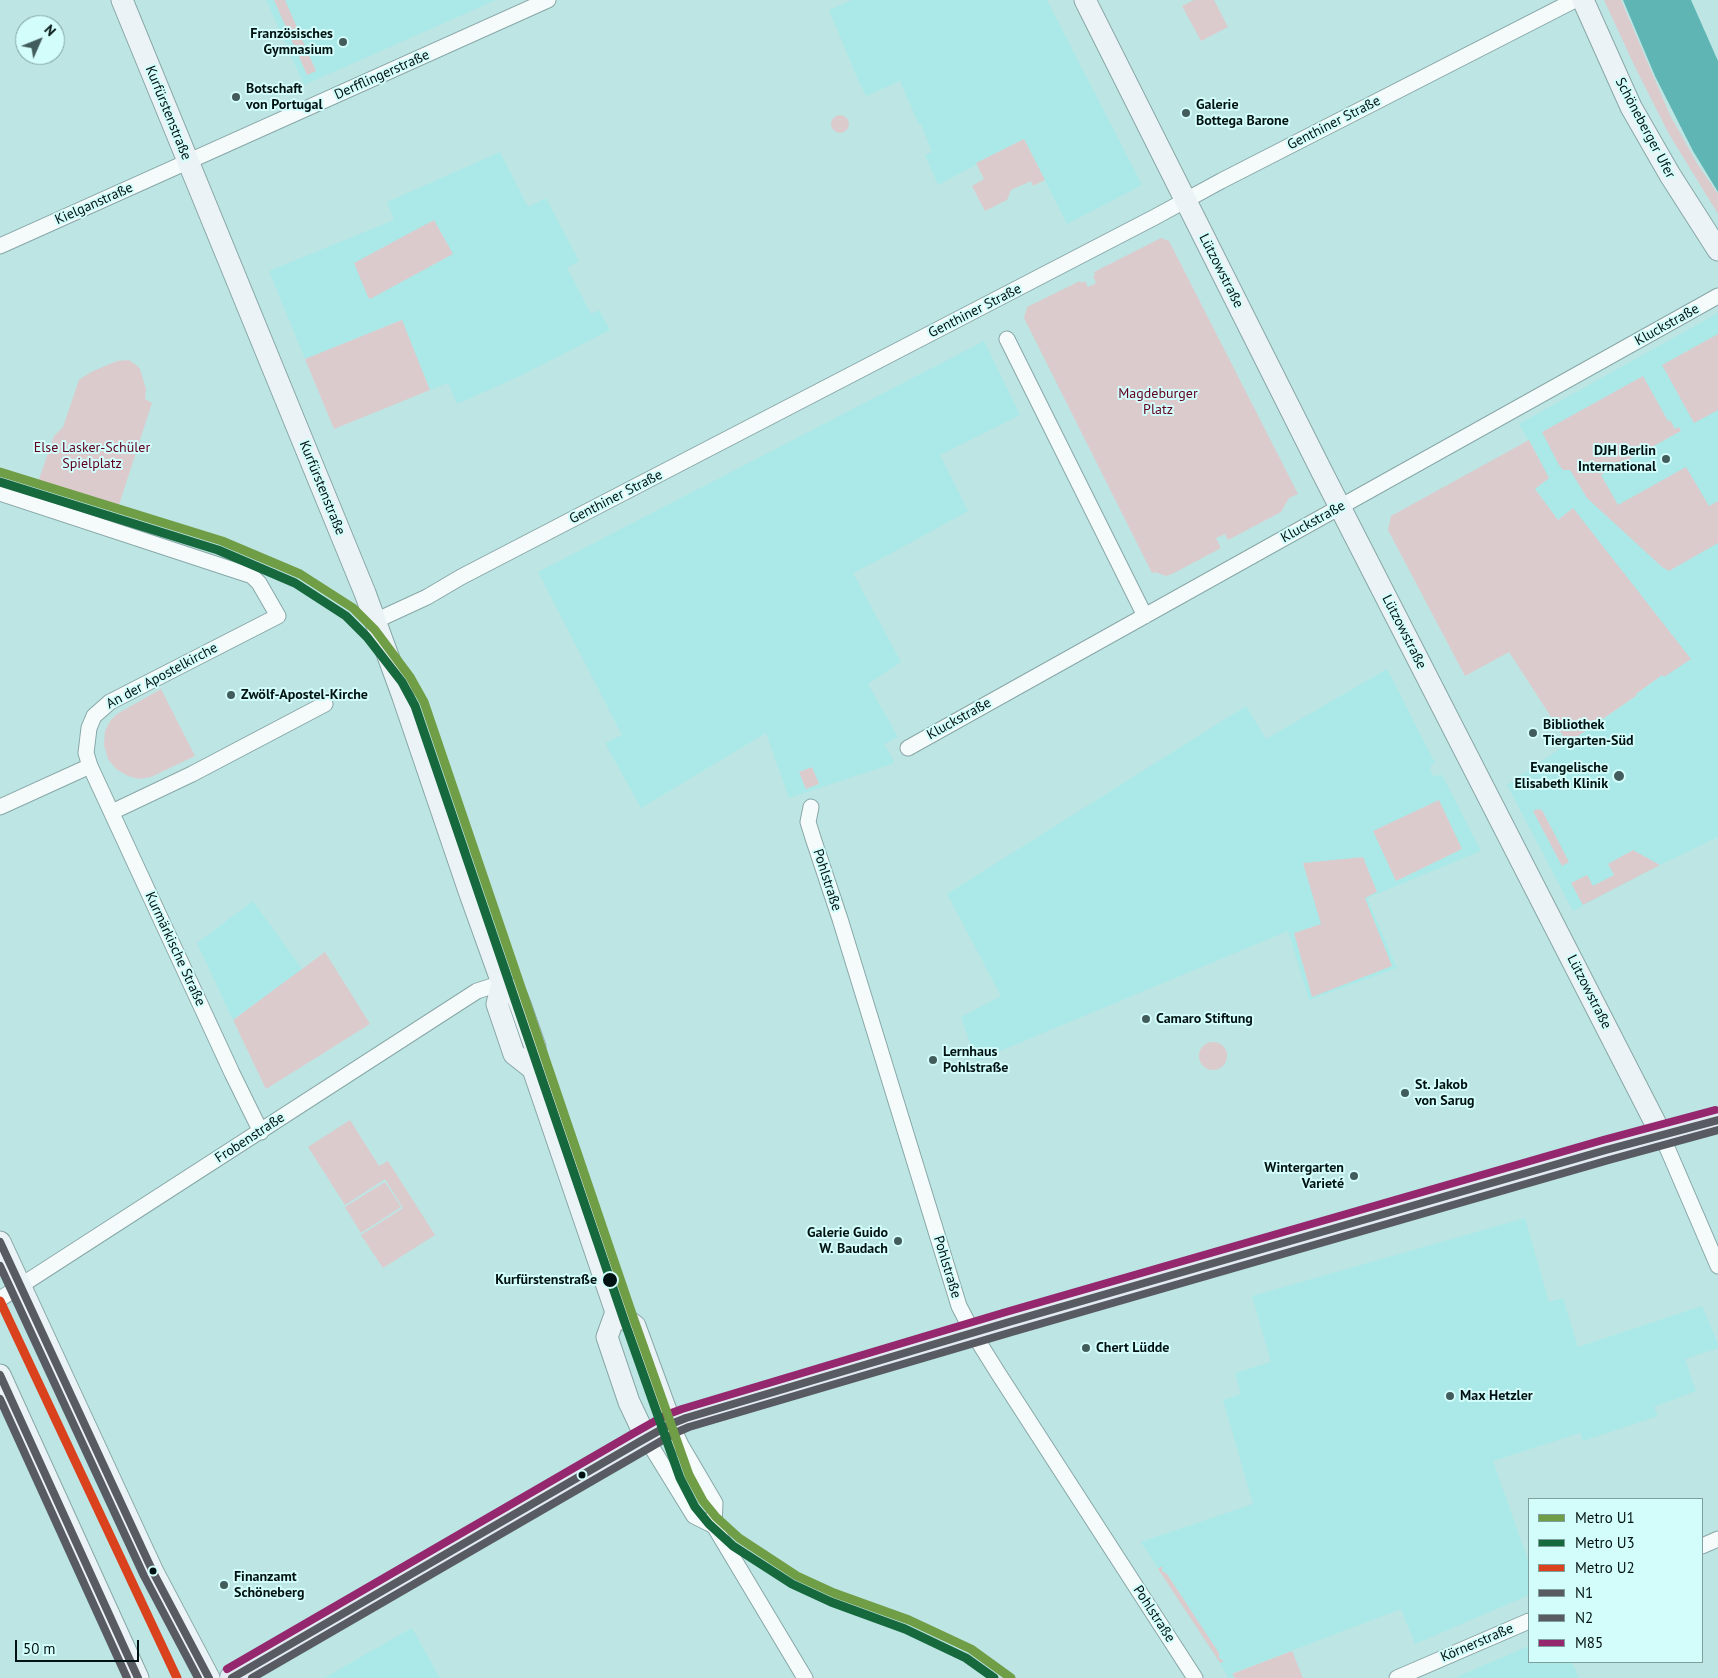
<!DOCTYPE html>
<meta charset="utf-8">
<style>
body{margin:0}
#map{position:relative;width:1718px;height:1678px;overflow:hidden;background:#bde5e4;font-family:"PT Sans",sans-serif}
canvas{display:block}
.legend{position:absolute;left:1528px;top:1498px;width:175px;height:165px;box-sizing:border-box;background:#d3fdfb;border:1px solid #7f9f9d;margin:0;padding:6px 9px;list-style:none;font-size:15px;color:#001211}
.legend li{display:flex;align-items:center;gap:10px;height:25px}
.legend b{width:25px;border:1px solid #7f9f9d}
.north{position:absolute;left:15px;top:15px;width:50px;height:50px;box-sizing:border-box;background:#d3fdfb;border:1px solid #7f9f9d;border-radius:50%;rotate:46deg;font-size:14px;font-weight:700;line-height:20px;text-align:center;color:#001211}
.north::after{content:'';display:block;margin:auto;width:18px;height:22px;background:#425c5b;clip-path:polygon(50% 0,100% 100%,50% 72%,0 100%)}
.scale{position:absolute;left:15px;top:1640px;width:124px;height:22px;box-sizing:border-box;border:2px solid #001211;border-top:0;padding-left:6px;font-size:15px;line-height:18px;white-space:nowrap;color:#001211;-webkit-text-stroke:4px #d3fdfb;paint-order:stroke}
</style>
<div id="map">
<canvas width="1718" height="1678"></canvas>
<ul class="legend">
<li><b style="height:6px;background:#709e46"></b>Metro U1</li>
<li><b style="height:6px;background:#16683d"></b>Metro U3</li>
<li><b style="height:6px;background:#da421e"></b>Metro U2</li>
<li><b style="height:6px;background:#595b62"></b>N1</li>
<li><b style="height:6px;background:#595b62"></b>N2</li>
<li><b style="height:6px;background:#95276e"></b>M85</li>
</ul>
<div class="north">N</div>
<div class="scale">50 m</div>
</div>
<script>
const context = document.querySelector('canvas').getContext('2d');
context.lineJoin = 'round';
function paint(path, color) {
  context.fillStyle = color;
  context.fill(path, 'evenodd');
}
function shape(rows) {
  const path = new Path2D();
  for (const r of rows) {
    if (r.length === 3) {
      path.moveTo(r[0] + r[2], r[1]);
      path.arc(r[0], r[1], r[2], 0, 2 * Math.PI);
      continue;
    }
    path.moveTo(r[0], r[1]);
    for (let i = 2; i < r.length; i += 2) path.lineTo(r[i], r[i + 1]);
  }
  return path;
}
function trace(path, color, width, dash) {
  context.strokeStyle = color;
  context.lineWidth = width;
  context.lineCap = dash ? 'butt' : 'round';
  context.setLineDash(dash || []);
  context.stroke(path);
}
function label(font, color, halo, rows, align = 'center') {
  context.font = font + ' "PT Sans",sans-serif';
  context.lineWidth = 4;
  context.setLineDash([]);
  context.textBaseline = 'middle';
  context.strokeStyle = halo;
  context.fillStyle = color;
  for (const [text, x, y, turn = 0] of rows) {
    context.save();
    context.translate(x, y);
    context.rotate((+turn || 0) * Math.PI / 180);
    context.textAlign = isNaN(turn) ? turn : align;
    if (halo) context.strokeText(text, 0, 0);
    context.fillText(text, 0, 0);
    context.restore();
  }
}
paint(shape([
 [266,0,496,0,304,85],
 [852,0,1047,0,1142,185,1067,224,1024,139,938,185,925,155,932,152,921,124,919,125,900,81,866,96,856,75,829,10],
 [500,152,528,207,546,198,579,261,567,268,591,314,599,310,610,330,520,376,457,404,448,383,430,390,401,320,305,359,269,271,394,220,387,202],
 [1718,313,1718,837,1660,865,1573,911,1507,785,1625,704,1637,696,1636,694,1662,675,1663,677,1573,508,1558,520,1535,489,1549,478,1519,424],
 [984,341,1020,415,940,455,968,511,890,554,853,573,901,662,868,684,898,737,884,744,894,761,892,764,789,798,766,733,641,808,605,743,622,735,538,572],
 [1387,669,1435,763,1431,765,1430,769,1433,776,1442,775,1481,851,1367,898,1397,968,1309,1000,1288,931,976,1061,961,1017,1001,996,947,894,1246,706,1266,739],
 [253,901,302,969,233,1020,197,943],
 [1525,1218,1549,1302,1563,1298,1578,1347,1702,1306,1718,1343,1718,1348,1685,1359,1696,1391,1654,1407,1658,1416,1583,1441,1580,1433,1493,1461,1529,1563,1529,1595,1415,1644,1401,1609,1233,1673,1235,1678,1229,1678,1141,1542,1253,1504,1223,1400,1241,1394,1235,1373,1271,1362,1252,1296],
 [412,1628,440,1678,324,1678,401,1634],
 [1529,1646,1529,1662,1572,1662,1579,1678,1454,1678]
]), '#aae9e8');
paint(shape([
 [274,0,285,0,316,71,307,75],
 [1194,0,1214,0,1228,27,1201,41,1182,6],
 [1604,0,1621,0,1670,115,1698,165,1718,194,1718,214,1669,134,1635,67],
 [840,124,9],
 [1024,139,1045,180,1033,186,1031,181,1011,190,1007,200,985,211,972,186,984,179,976,163],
 [434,220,453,254,370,299,368,297,354,263],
 [1161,238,1169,241,1298,494,1289,498,1281,512,1228,540,1225,534,1221,536,1216,538,1221,548,1172,574,1166,576,1155,572,1152,573,1024,318,1027,307,1080,281,1082,283,1085,281,1088,287,1096,283,1093,276,1095,275,1094,272],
 [402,320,430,390,334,429,305,359],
 [1718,334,1718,410,1694,423,1662,365],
 [129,360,136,365,140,369,146,389,145,399,152,403,118,508,38,482,54,436,63,427,79,380,91,372,117,361],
 [1643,376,1668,421,1670,420,1675,429,1679,427,1681,431,1601,475,1618,505,1686,467,1709,506,1718,501,1718,543,1669,571,1662,567,1587,498,1570,470,1563,470,1559,465,1542,432],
 [1529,440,1549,478,1535,489,1558,520,1573,508,1691,659,1664,677,1662,675,1636,694,1637,695,1568,743,1509,652,1465,676,1388,530,1391,516],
 [161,689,195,756,151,777,139,779,128,776,116,769,108,759,104,745,105,731,110,721,117,714],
 [812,767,819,784,806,789,799,772],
 [1439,800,1462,849,1396,881,1373,831],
 [1538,809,1542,810,1569,862,1562,866,1533,811],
 [1633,850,1660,865,1583,905,1571,883,1587,875,1593,886,1614,875,1608,864],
 [1363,857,1377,892,1365,898,1392,966,1312,997,1294,933,1321,924,1303,863],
 [325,952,370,1024,266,1089,233,1020],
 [1213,1056,14],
 [350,1120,379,1166,388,1161,435,1235,383,1268,361,1235,403,1208,385,1179,345,1205,308,1147],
 [385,1182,401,1207,361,1233,345,1207],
 [1162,1566,1162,1571,1167,1574,1219,1653,1219,1658,1224,1661,1220,1663,1158,1569],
 [1292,1651,1303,1678,1235,1678,1232,1674]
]), '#dccbcd');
paint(shape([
 [1623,0,1691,0,1718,61,1718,192,1693,151,1655,76]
]), '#5fb5b4');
const street = shape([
 [0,246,548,0],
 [1007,339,1145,616],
 [0,493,252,576,259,583,278,616,110,702,94,716,89,728,86,753,90,766,232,1073,261,1132],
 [375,621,427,597,461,577,1155,217,1221,181,1575,0],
 [908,748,1718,296],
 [0,807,90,766],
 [811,807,808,822,813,838,840,919,959,1306,973,1333,998,1373,1195,1678],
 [112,812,192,774,325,704],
 [1662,1136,1718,1266],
 [0,1299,477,991,502,983],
 [671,1424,681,1445,715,1503,714,1526,805,1678],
 [646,1438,694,1516,714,1526],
 [1702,1546,1718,1539],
 [1397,1678,1529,1621]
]);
const secondary = shape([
 [122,0,365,593,403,697,469,891,502,983,517,997,521,1007,535,1047,533,1069,616,1312,635,1326,671,1424],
 [1085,0,1322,472,1662,1136],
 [1583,0,1631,107,1670,175,1718,250],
 [502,983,497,1004,514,1054,533,1069],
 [0,1242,153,1572,209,1678],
 [616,1312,607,1337,629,1402,646,1438],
 [0,1375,138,1678]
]);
const primary = shape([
 [232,1678,639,1442,671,1424,686,1418,1009,1322,1606,1150,1718,1120]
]);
trace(street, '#88a7a7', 17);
trace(secondary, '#88a7a7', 23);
trace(primary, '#8ea8b1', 26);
trace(street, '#f5fbfb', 15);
trace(secondary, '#ebf3f6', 21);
trace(primary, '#e1ebf1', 24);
trace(shape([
 [0,1242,153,1572,209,1678],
 [0,1375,138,1678],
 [232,1678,639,1442,671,1424,686,1418,1009,1322,1606,1150,1718,1120]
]), '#595b62', 8);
trace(shape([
 [0,1266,144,1576,198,1678],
 [0,1399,127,1678],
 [252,1678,644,1451,675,1433,689,1427,1012,1332,1609,1160,1718,1130]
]), '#595b62', 8);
trace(shape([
 [227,1669,634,1433,666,1415,682,1409,1006,1312,1603,1140,1715,1110]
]), '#95276e', 8);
trace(shape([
 [0,472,222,541,300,574,353,608,375,630,410,677,424,702,633,1317,689,1475,703,1501,716,1517,739,1538,797,1576,834,1593,909,1620,971,1649,1011,1678]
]), '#709e46', 9);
trace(shape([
 [0,482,218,550,295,583,346,616,367,637,402,682,415,706,624,1320,680,1478,695,1507,709,1524,733,1546,792,1584,831,1602,905,1629,966,1658,994,1678]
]), '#16683d', 9);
trace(shape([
 [0,1301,177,1678]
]), '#da421e', 9);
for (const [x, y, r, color] of [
 [343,42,5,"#425c5b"],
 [236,97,5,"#425c5b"],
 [1186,113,5,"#425c5b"],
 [1666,459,5,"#425c5b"],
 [231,695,5,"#425c5b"],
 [1533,733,5,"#425c5b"],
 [1619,776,6,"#425c5b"],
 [1146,1019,5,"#425c5b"],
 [933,1060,5,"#425c5b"],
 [1405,1093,5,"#425c5b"],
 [1354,1176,5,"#425c5b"],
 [898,1241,5,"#425c5b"],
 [610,1280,8,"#001211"],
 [1086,1348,5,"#425c5b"],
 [1450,1396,5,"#425c5b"],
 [582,1475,4.5,"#001211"],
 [153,1571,4.5,"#001211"],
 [224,1585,5,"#425c5b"]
]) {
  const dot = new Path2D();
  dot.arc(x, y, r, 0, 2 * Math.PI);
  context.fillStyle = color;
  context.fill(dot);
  trace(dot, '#d3fdfb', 2);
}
label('bold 14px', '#001211', '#d3fdfb', [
 ["Französisches",333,34,"right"],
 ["Gymnasium",333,50,"right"],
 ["Botschaft",246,89],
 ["von Portugal",246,105],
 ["Galerie",1196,105],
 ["Bottega Barone",1196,121],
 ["DJH Berlin",1656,451,"right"],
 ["International",1656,467,"right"],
 ["Zwölf-Apostel-Kirche",241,695],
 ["Bibliothek",1543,725],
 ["Tiergarten-Süd",1543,741],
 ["Evangelische",1608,768,"right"],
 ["Elisabeth Klinik",1608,784,"right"],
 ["Camaro Stiftung",1156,1019],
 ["Lernhaus",943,1052],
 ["Pohlstraße",943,1068],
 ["St. Jakob",1415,1085],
 ["von Sarug",1415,1101],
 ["Wintergarten",1344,1168,"right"],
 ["Varieté",1344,1184,"right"],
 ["Galerie Guido",888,1233,"right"],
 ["W. Baudach",888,1249,"right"],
 ["Chert Lüdde",1096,1348],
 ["Max Hetzler",1460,1396],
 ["Finanzamt",234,1577],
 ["Schöneberg",234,1593]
], 'left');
label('14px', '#001211', '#d3fdfb', [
 ["Derfflingerstraße",382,75,-24],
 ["Kurfürstenstraße",168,113,68],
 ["Genthiner Straße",1334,123,-27],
 ["Schöneberger Ufer",1645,128,62],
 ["Kielganstraße",94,204,-24],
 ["Lützowstraße",1221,271,63],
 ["Genthiner Straße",975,311,-27],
 ["Kluckstraße",1667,325,-29],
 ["Kurfürstenstraße",322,488,68],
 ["Genthiner Straße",616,497,-27],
 ["Kluckstraße",1313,522,-29],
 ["Lützowstraße",1404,632,63],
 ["An der Apostelkirche",162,676,-28],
 ["Kluckstraße",959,719,-29],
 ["Pohlstraße",827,880,72],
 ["Kurmärkische Straße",175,949,65],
 ["Lützowstraße",1589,992,63],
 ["Frobenstraße",250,1138,-33],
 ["Pohlstraße",947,1267,73],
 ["Pohlstraße",1154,1614,57],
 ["Körnerstraße",1477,1643,-23]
]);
label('14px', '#62021e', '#d3fdfb', [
 ["Magdeburger",1158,394],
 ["Platz",1158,410],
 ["Else Lasker-Schüler",92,448],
 ["Spielplatz",92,464]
]);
label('bold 14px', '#001211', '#d3fdfb', [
 ["Kurfürstenstraße",597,1280]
], 'right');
</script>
